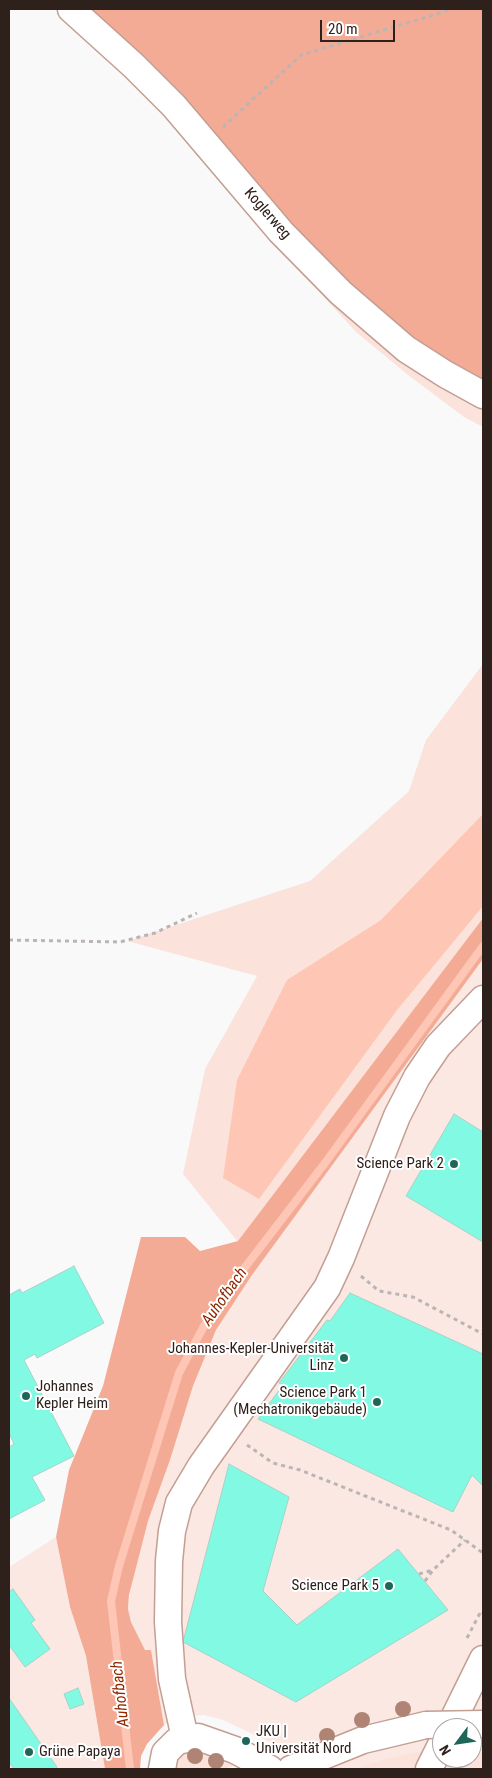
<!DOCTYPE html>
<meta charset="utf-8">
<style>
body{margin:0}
#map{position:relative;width:492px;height:1778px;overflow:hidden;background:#f9f9f9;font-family:"Roboto Condensed",sans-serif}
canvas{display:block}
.frame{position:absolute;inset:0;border:10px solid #2e201b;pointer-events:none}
.north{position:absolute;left:432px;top:1718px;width:50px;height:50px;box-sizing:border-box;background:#fff;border:1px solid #aba6a4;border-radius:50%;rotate:239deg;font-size:14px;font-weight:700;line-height:20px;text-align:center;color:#2e201b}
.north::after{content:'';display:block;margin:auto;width:18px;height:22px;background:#1f665a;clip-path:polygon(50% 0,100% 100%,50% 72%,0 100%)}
.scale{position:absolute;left:320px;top:20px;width:75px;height:22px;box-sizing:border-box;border:2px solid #2e201b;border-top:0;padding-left:6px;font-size:15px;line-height:18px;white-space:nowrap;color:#2e201b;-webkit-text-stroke:4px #fff;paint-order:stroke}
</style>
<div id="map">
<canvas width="492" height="1778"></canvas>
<div class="frame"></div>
<div class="north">N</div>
<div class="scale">20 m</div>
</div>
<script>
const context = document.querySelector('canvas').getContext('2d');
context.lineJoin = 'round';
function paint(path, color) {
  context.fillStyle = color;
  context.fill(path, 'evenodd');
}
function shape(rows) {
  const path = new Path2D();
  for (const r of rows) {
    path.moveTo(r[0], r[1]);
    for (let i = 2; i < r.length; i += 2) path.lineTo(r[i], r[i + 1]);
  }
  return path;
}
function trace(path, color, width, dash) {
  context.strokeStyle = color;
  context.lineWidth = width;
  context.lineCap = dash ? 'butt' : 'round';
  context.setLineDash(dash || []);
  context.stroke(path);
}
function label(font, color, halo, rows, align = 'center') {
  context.font = font + ' "Roboto Condensed",sans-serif';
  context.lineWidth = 4;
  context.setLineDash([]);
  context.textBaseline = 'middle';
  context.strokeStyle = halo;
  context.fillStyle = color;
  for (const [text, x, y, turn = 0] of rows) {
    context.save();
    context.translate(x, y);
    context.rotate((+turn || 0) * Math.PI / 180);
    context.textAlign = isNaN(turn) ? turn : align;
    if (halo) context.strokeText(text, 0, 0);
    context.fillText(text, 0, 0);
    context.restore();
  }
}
paint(shape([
 [483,959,483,1769,298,1769,291,1752,223,1720,204,1715,190,1716,174,1720,164,1725,151,1650,145,1650,131,1622,128,1609,132,1578,148,1521,170,1460,193,1386,216,1330,252,1275],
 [442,1728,472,1728,472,1758,442,1758],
 [56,1537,70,1607,86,1656,105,1769,9,1769,9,1567]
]), '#fbe8e2');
paint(shape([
 [258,215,483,405,483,427,464,417,408,375,356,332,302,273],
 [483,664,483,918,238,1242,183,1174,205,1069,257,976,127,941,310,881,409,791,426,740],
 [194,1747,237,1765,224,1769,173,1769,175,1760,183,1751],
 [442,1751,442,1758,472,1758,472,1751,483,1752,483,1769,354,1769,385,1759,418,1752]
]), '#fbe3dc');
paint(shape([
 [82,9,483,9,483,388,379,318],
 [483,918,483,959,252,1275,216,1330,193,1386,170,1460,148,1521,129,1595,128,1609,131,1622,145,1650,151,1650,164,1725,147,1744,141,1756,140,1769,105,1769,86,1656,70,1607,56,1537,69,1470,103,1386,141,1237,185,1237,200,1251,238,1241]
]), '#f4ab95');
paint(shape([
 [483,814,483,906,397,1010,259,1199,223,1178,237,1080,287,980,381,920]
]), '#fec6b5');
trace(shape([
 [130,1769,111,1601,119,1566,179,1373,204,1326,236,1279,325,1163,483,946]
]), '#fec6b5', 8);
const building = shape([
 [454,1114,483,1132,483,1242,406,1196,454,1114],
 [74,1266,104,1323,37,1358,35,1354,24,1360,74,1456,32,1477,45,1500,9,1519,9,1447,14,1444,9,1433,9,1295,20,1289,22,1293,74,1266],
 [350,1293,483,1354,483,1486,472,1475,453,1512,258,1419,283,1385,279,1383,327,1320,330,1321,350,1293],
 [229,1464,289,1497,263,1591,297,1625,398,1549,448,1610,296,1702,183,1642,229,1464],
 [13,1589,35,1620,31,1623,50,1649,25,1667,9,1645,9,1592,13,1589],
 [78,1688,84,1704,70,1709,64,1694,78,1688],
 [9,1698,57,1767,55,1769,14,1769,9,1762,9,1698]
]);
paint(building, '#82fae3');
trace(building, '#a8d2c8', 1);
const minor = shape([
 [71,9,134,66,174,106,281,232,341,293,406,349,445,374,483,395],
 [449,1728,483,1659],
 [185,1738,172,1679,168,1622,169,1561,172,1531,179,1503,201,1466,327,1288,341,1258,397,1116,417,1077,438,1046,483,999],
 [162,1769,165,1753,177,1741,198,1737,235,1750,270,1769],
 [291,1769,363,1740,426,1725],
 [429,1769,442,1743]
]);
trace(minor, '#c39e93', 29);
trace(shape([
 [223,127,301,55,453,9],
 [9,940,120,942,155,933,197,913],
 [361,1276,379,1291,413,1297,483,1334],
 [247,1445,273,1463,300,1470,451,1530,483,1553],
 [419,1574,433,1570],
 [425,1581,433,1570,465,1540],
 [467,1638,481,1611,483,1613]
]), '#bab5b4', 3, [4, 4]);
trace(minor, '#fff', 26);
const minorBridge = shape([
 [426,1725,483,1724]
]);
trace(minorBridge, '#c39e93', 29, []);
trace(minorBridge, '#fff', 26);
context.fillStyle = '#af8474';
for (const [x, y] of [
 [403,1709],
 [362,1720],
 [327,1736],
 [195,1756],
 [216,1761]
]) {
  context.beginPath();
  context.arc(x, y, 8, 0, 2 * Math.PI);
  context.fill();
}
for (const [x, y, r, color] of [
 [454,1164,5,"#1f665a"],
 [344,1358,5,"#1f665a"],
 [26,1396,5,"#1f665a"],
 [377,1402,5,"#1f665a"],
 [389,1586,5,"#1f665a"],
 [246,1741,5,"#1f665a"],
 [29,1752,5,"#1f665a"]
]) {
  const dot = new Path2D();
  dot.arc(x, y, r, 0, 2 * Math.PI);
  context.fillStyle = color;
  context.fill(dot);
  trace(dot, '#fff', 2);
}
label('15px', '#2e201b', '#fff', [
 ["Koglerweg",267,214,49]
]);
label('15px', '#2e201b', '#fff', [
 ["Science Park 2",444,1164],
 ["Johannes-Kepler-Universität",334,1349],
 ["Linz",334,1366],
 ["Johannes",36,1387,"left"],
 ["Kepler Heim",36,1404,"left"],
 ["Science Park 1",367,1393],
 ["(Mechatronikgebäude)",367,1410],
 ["Science Park 5",379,1586],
 ["JKU |",256,1732,"left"],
 ["Universität Nord",256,1749,"left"],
 ["Grüne Papaya",39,1752,"left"]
], 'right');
label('italic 16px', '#8f2800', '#fff', [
 ["Auhofbach",225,1297,-55],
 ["Auhofbach",121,1694,-96]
]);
</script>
